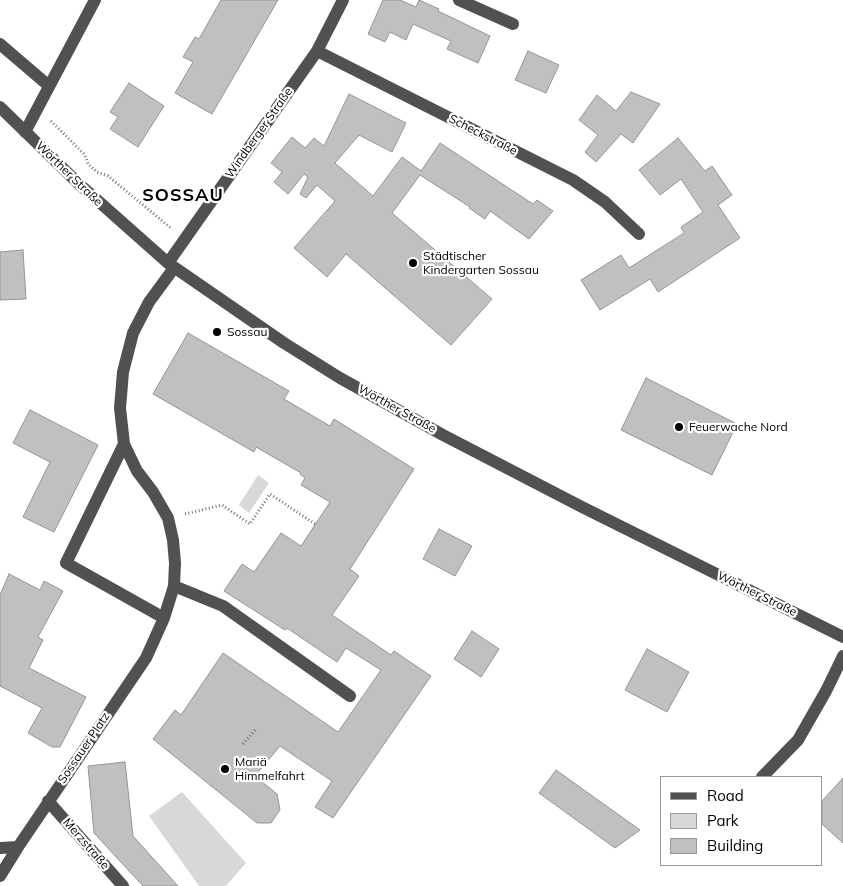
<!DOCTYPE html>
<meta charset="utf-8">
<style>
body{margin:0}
#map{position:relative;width:843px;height:886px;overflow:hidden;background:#fff;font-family:Mulish,sans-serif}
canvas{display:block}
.legend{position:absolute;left:660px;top:776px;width:162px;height:90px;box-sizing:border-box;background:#fff;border:1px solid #999;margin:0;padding:6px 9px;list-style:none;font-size:15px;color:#000}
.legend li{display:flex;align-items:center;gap:10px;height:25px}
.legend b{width:25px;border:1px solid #999}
</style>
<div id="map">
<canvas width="843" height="886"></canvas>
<ul class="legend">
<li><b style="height:6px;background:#515151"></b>Road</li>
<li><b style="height:14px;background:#d8d8d8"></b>Park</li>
<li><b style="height:14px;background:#c0c0c0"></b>Building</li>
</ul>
</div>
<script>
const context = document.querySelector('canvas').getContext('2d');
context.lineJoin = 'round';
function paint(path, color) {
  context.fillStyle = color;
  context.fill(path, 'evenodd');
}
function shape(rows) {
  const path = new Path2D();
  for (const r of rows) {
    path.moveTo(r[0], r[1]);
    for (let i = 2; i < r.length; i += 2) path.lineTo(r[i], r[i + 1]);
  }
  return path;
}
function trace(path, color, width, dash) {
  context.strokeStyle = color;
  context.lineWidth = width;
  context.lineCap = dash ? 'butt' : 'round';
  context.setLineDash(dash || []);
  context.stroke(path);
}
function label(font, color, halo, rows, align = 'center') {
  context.font = font + ' Mulish,sans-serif';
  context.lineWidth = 4.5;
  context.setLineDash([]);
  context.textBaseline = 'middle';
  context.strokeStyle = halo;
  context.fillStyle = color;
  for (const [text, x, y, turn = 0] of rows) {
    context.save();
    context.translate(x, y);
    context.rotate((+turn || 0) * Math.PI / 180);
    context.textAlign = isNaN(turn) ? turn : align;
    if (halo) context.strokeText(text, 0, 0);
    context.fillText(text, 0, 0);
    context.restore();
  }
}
paint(shape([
 [258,475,269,483,249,513,239,505],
 [182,792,246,863,226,886,199,886,149,816]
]), '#d8d8d8');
const building = shape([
 [221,0,278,0,212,114,175,93,193,62,183,57,195,37,199,39,221,0],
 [383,0,400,0,416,7,419,0,439,9,438,11,490,36,478,63,447,49,451,41,413,24,406,40,390,32,385,42,368,34,383,0],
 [528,51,559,65,546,93,515,80,528,51],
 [129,83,164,106,138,147,110,129,118,117,110,112,129,83],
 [631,92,660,104,633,143,621,134,596,162,585,152,598,135,579,120,597,95,616,111,631,92],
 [349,94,406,123,392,152,359,135,335,163,373,196,402,157,421,171,440,143,533,204,537,200,553,211,529,239,490,211,485,219,469,208,470,207,420,175,392,213,492,299,451,345,346,254,327,277,294,248,335,201,317,185,306,198,300,194,308,177,304,174,288,194,274,182,282,172,271,163,292,137,305,148,314,138,324,146,349,94],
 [678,138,705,171,712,166,732,195,718,205,740,238,658,292,650,279,600,310,581,280,621,255,629,268,684,233,681,227,703,212,681,179,660,195,639,170,678,138],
 [23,250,26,299,0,300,0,252,23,250],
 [188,333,289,391,284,399,330,426,334,419,414,469,350,569,359,576,332,615,391,655,394,651,431,676,333,818,315,807,332,781,280,746,255,776,277,794,280,810,271,823,257,823,153,739,175,710,181,715,223,653,338,732,381,670,346,648,337,662,287,628,285,630,224,591,242,564,254,572,281,533,301,546,330,502,301,485,305,478,300,474,301,473,256,447,254,452,153,394,188,333],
 [646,378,737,424,712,475,621,430,646,378],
 [30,410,98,445,54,532,23,517,50,462,13,443,30,410],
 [439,529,472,546,455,576,423,559,439,529],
 [9,574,40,590,44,581,63,591,38,637,43,640,29,668,86,697,60,747,52,747,28,733,42,708,0,686,0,595,9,574],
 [472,631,499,649,481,677,454,659,472,631],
 [647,649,689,672,667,712,625,690,647,649],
 [125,762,133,836,178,886,143,886,94,833,88,766,125,762],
 [556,770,640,830,615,848,539,793,556,770],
 [843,778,843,843,822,824,822,801,843,778]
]);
paint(building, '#c0c0c0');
trace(building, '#959595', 1);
trace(shape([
 [51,121,85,155,88,164,97,172,108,176,172,229],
 [185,514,222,505,250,524,270,494,315,524],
 [243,744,256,729]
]), '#737373', 3, [1, 2.5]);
trace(shape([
 [459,0,513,24],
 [0,44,49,86],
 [317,51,573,180,605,202,639,234],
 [0,107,79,184,168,263,284,343,340,378,443,435,582,507,843,637],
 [25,132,95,0],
 [168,263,317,51,343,0],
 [124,444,66,563,164,618],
 [174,586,223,606,350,696],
 [762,777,798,740,826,691,843,656],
 [48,801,123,886],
 [0,848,18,847],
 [0,876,18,847,146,658,164,618,174,586,175,563,173,540,168,518,153,492,137,471,124,444,120,408,123,372,133,333,149,302,174,268]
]), '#515151', 12);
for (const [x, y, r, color] of [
 [413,263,5,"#000"],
 [217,332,5,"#000"],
 [679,427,5,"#000"],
 [225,769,5,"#000"]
]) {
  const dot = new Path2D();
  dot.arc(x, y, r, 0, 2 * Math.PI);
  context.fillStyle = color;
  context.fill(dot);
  trace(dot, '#fff', 2);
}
label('12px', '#000', '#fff', [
 ["Windberger Straße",259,133,-55],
 ["Scheckstraße",483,135,27],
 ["Wörther Straße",69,174,44],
 ["Wörther Straße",397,409,29],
 ["Wörther Straße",757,594,26],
 ["Sossauer Platz",84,748,-56],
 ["Merzstraße",86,844,49]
]);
label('12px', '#000', '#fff', [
 ["Städtischer",423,256],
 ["Kindergarten Sossau",423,270],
 ["Sossau",227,332],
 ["Feuerwache Nord",689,427],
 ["Mariä",235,762],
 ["Himmelfahrt",235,776]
], 'left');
context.letterSpacing = '1px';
label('bold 18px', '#000', '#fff', [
 ["SOSSAU",183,196]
]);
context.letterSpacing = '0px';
</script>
